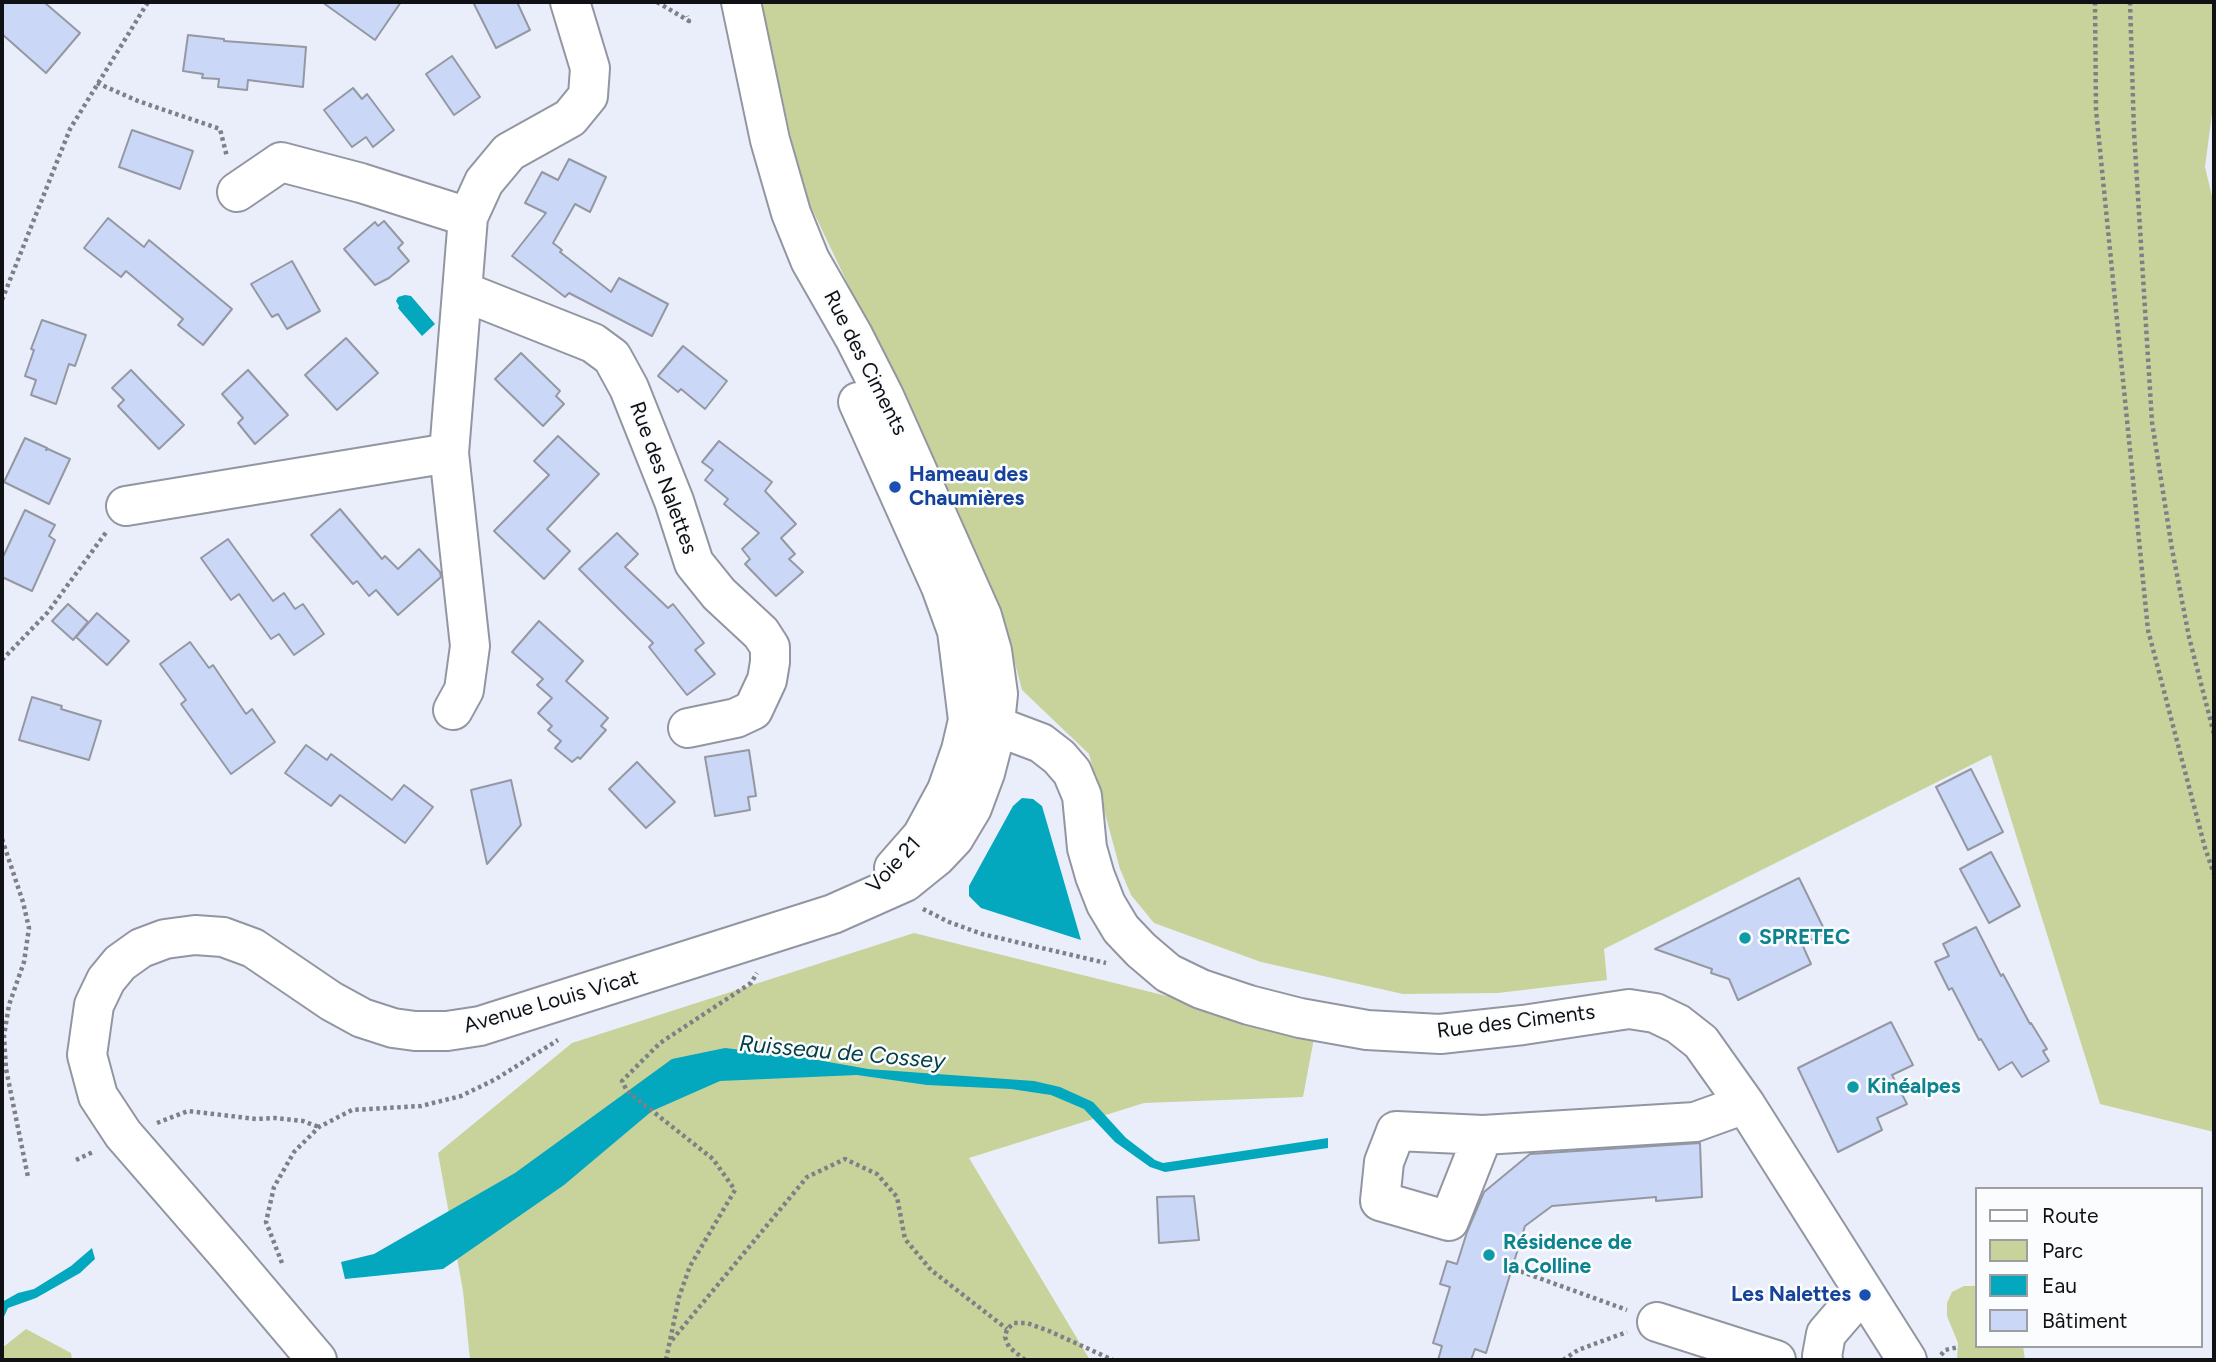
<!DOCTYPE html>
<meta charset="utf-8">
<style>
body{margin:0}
#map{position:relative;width:2216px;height:1362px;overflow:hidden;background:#eaeefa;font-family:Figtree,sans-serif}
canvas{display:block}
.frame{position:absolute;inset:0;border:4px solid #0f1114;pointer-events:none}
.legend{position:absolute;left:1975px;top:1187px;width:228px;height:161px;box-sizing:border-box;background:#fbfcfe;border:2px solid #9d9ea0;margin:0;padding:9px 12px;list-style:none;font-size:21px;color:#0f1114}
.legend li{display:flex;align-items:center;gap:14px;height:35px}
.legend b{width:35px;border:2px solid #9d9ea0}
</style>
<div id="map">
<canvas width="2216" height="1362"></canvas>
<div class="frame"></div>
<ul class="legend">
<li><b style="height:9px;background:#fff"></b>Route</li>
<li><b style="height:19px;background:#c8d39b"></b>Parc</li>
<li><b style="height:19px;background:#03a7be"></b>Eau</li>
<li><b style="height:19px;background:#cad7f7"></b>Bâtiment</li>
</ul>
</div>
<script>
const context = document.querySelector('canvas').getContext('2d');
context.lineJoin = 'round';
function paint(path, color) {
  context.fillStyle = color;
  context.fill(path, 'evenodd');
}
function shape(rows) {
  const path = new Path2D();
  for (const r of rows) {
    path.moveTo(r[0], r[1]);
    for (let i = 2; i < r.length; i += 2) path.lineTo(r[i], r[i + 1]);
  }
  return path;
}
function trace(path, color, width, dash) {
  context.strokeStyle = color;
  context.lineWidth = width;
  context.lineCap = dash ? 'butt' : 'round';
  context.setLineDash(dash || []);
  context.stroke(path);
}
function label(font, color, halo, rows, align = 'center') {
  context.font = font + ' Figtree,sans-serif';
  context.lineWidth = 5;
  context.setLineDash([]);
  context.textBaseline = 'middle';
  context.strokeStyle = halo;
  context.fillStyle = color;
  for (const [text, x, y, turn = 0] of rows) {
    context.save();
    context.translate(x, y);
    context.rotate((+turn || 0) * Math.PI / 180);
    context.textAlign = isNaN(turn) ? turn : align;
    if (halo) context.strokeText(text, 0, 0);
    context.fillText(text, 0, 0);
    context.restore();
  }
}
paint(shape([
 [761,2,2214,2,2214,98,2205,167,2214,205,2214,1132,2100,1104,1991,755,1604,949,1607,980,1498,993,1403,994,1261,962,1154,923,1131,895,1120,869,1089,754,1022,690,1002,614,980,561,802,188],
 [914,933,1315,1033,1303,1097,1144,1103,969,1158,1090,1360,470,1360,463,1291,438,1153,572,1043],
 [1964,1286,1976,1286,1976,1346,2023,1346,2025,1360,1957,1360,1958,1343,1947,1316,1947,1303,1952,1292],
 [26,1329,71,1353,72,1360,2,1360,2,1348]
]), '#c8d39b');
paint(shape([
 [405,295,411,296,435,324,422,336,398,308,399,306,396,301,398,297],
 [1022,798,1033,799,1042,806,1081,940,981,908,969,896,969,886,1013,806],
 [725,1048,795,1056,868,1069,1034,1081,1060,1087,1093,1102,1126,1138,1155,1160,1163,1163,1328,1138,1328,1148,1165,1172,1150,1167,1115,1142,1084,1109,1051,1095,1011,1089,927,1085,857,1075,720,1081,652,1111,564,1185,443,1269,345,1279,341,1262,374,1254,515,1173,672,1059],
 [92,1248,95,1259,80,1273,36,1298,8,1308,2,1321,2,1302,18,1293,34,1289,71,1266]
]), '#03a7be');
const building = shape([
 [2,2,44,2,80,33,46,73,2,34,2,2],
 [322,2,401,2,375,40,322,2],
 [473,2,517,2,530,30,496,48,473,2],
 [188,35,224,39,224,41,306,47,303,87,248,80,247,90,218,87,219,79,202,78,203,74,183,71,188,35],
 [452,56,480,97,454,115,426,74,452,56],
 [353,88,362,99,367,94,394,130,373,147,366,137,352,147,324,110,353,88],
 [132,130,193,151,180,189,119,167,132,130],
 [569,159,606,177,590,212,575,204,553,243,562,250,560,252,611,292,619,278,668,304,652,336,569,293,565,297,512,256,546,213,525,203,542,172,558,180,569,159],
 [108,218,144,247,149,240,232,309,203,345,178,325,183,319,126,271,121,277,84,248,108,218],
 [384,221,403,243,398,248,409,261,389,278,375,285,344,249,375,222,378,226,384,221],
 [292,261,320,311,287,329,278,314,272,317,251,284,292,261],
 [42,320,86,335,75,366,69,364,56,404,31,395,36,380,25,376,34,350,31,349,42,320],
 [346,338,378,373,337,410,305,375,346,338],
 [683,346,727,381,705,409,681,389,678,392,658,376,683,346],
 [521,353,560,391,556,396,564,404,543,426,495,379,521,353],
 [131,370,184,425,159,449,118,406,124,400,112,388,131,370],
 [248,370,288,415,255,444,238,423,243,418,222,394,248,370],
 [558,436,599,474,547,529,570,551,544,579,494,531,549,475,534,461,558,436],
 [25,438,47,448,46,450,48,449,70,459,49,504,4,482,25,438],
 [719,441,772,482,765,491,796,524,781,538,795,554,789,559,803,572,776,596,745,564,750,559,742,549,759,533,724,504,728,499,705,480,713,470,702,462,719,441],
 [340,509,382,559,385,556,398,569,419,549,440,572,441,577,398,615,376,590,369,596,357,581,353,584,311,535,340,509],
 [25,510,55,525,49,536,55,540,32,591,2,577,2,559,25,510],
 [617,533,638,554,625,567,668,608,673,604,704,643,695,650,715,674,687,695,649,647,653,643,579,569,617,533],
 [228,539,273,601,284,593,295,609,303,604,324,634,294,655,279,634,271,639,239,594,231,600,201,558,228,539],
 [68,604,88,622,73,640,52,621,68,604],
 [97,613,129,641,107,665,76,637,97,613],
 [539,621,583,661,566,681,608,718,601,726,606,730,580,759,578,757,572,762,555,748,561,741,548,730,552,726,538,713,552,698,537,685,543,679,512,652,539,621],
 [190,642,209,668,213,665,246,714,252,709,275,742,231,774,181,704,186,700,160,664,190,642],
 [32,697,62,706,61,709,101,721,89,760,19,740,32,697],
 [306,745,327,760,331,754,392,800,404,785,433,807,405,843,340,795,331,806,285,773,306,745],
 [749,750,756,796,748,797,750,810,715,816,705,757,749,750],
 [637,762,675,802,646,828,609,789,637,762],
 [1971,769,2003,832,1968,850,1936,787,1971,769],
 [511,780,521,825,487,864,471,790,511,780],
 [1991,852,2020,906,1989,923,1960,869,1991,852],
 [1799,878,1826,933,1802,944,1811,964,1738,1000,1729,979,1711,973,1712,969,1655,949,1799,878],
 [1976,927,2001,976,2003,974,2030,1024,2031,1023,2047,1049,2043,1051,2049,1061,2022,1077,2012,1062,1999,1070,1981,1039,1979,1040,1952,988,1949,990,1935,962,1949,956,1943,944,1976,927],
 [1891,1022,1913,1065,1892,1075,1907,1104,1877,1118,1882,1130,1838,1152,1798,1068,1891,1022],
 [1700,1143,1702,1197,1656,1201,1656,1197,1552,1206,1525,1226,1486,1353,1475,1349,1471,1360,1438,1360,1442,1346,1433,1343,1450,1287,1440,1284,1447,1261,1457,1264,1467,1232,1484,1192,1530,1154,1700,1143],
 [1194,1196,1199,1240,1159,1243,1157,1197,1194,1196]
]);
paint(building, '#cad7f7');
trace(building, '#9498a3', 2);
const minor = shape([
 [237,192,281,162,361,183,468,217],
 [462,291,593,343,612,357,629,388,674,501,694,563,719,594,761,633,770,647,770,662,767,680,753,710,736,718,688,728],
 [126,506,449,453],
 [453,710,464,690,470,646,449,453,468,217,484,182,509,152,570,118,588,96,590,68,570,2],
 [968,720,996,726,1041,743,1059,757,1072,772,1082,796,1087,848,1095,876,1106,904,1121,929,1141,950,1168,973,1201,989,1249,1005,1300,1018,1367,1030,1440,1034,1523,1025,1629,1009,1655,1013,1678,1024,1701,1042,1745,1104,1907,1360],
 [1483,1135,1449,1221,1380,1201,1384,1162,1396,1131,1483,1135,1695,1122,1745,1104],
 [1657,1322,1776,1360],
 [1823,1360,1822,1356,1826,1334,1851,1305,1865,1295]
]);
const major = shape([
 [858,402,941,587,957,631,968,720,961,750,947,790,922,836,894,868],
 [317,1360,229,1256,123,1134,98,1096,87,1055,94,1005,106,980,120,963,141,948,165,939,195,935,223,937,253,948,331,1001,362,1018,393,1028,415,1031,447,1031,480,1026,833,914,905,882,936,857,954,838,972,808,985,773,993,742,998,694,992,651,982,616,884,396,854,337,810,260,791,213,770,140,741,2]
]);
trace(minor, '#9296a1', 42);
trace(major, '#9296a1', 42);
trace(shape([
 [657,2,689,21,687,16],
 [2095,2,2096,110,2148,630,2205,848,2214,874],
 [2130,2,2134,132,2152,422,2172,549,2189,637,2214,734],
 [97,83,138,101,220,129,227,157],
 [2,300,70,129,148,2],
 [2,660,48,612,107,531],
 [2,839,23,902,29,928,24,962,9,1005,4,1036,6,1069,28,1177],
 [923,909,949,922,982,934,1106,963],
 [157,1123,188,1111,256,1119,275,1118,303,1121,319,1127],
 [76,1160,95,1151],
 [282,1263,266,1222,274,1187,294,1152,319,1127,352,1110,421,1106,461,1096,496,1079,558,1040],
 [1514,1269,1627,1310],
 [672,1340,807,1177,845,1159,877,1174,897,1197,905,1239,931,1270,1007,1329],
 [1941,1355,1945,1350,1959,1347],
 [666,1360,679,1297,690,1266,735,1190,713,1159,627,1091,622,1081,660,1043,751,983,757,973],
 [1025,1360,1009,1347,1005,1337,1007,1329,1014,1323,1027,1323,1049,1331,1113,1360],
 [1563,1360,1578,1350,1627,1332]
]), '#7d8087', 4.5, [3.5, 3.5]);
trace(minor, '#fff', 38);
trace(major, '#fff', 38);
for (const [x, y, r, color] of [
 [895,487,7,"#1a4fb4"],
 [1745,938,7,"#0f9aa8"],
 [1853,1087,7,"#0f9aa8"],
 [1489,1255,7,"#0f9aa8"],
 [1865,1295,7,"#1a4fb4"]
]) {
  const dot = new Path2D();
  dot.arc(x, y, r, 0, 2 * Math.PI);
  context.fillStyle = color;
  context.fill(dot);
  trace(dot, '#fbfcfe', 2.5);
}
label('21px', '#0f1114', '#fbfcfe', [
 ["Rue des Ciments",865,363,63],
 ["Rue des Nalettes",663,478,70],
 ["Voie 21",894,865,-47],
 ["Avenue Louis Vicat",551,1002,-16],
 ["Rue des Ciments",1516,1022,-7]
]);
label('bold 21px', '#164399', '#fbfcfe', [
 ["Hameau des",909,475],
 ["Chaumières",909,499],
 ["Les Nalettes",1851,1295,"right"]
], 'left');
label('bold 21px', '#0d838f', '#fbfcfe', [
 ["SPRETEC",1759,938],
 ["Kinéalpes",1867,1087],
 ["Résidence de",1503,1243],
 ["la Colline",1503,1267]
], 'left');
label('italic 23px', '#014049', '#fbfcfe', [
 ["Ruisseau de Cossey",842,1053,5]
]);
</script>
